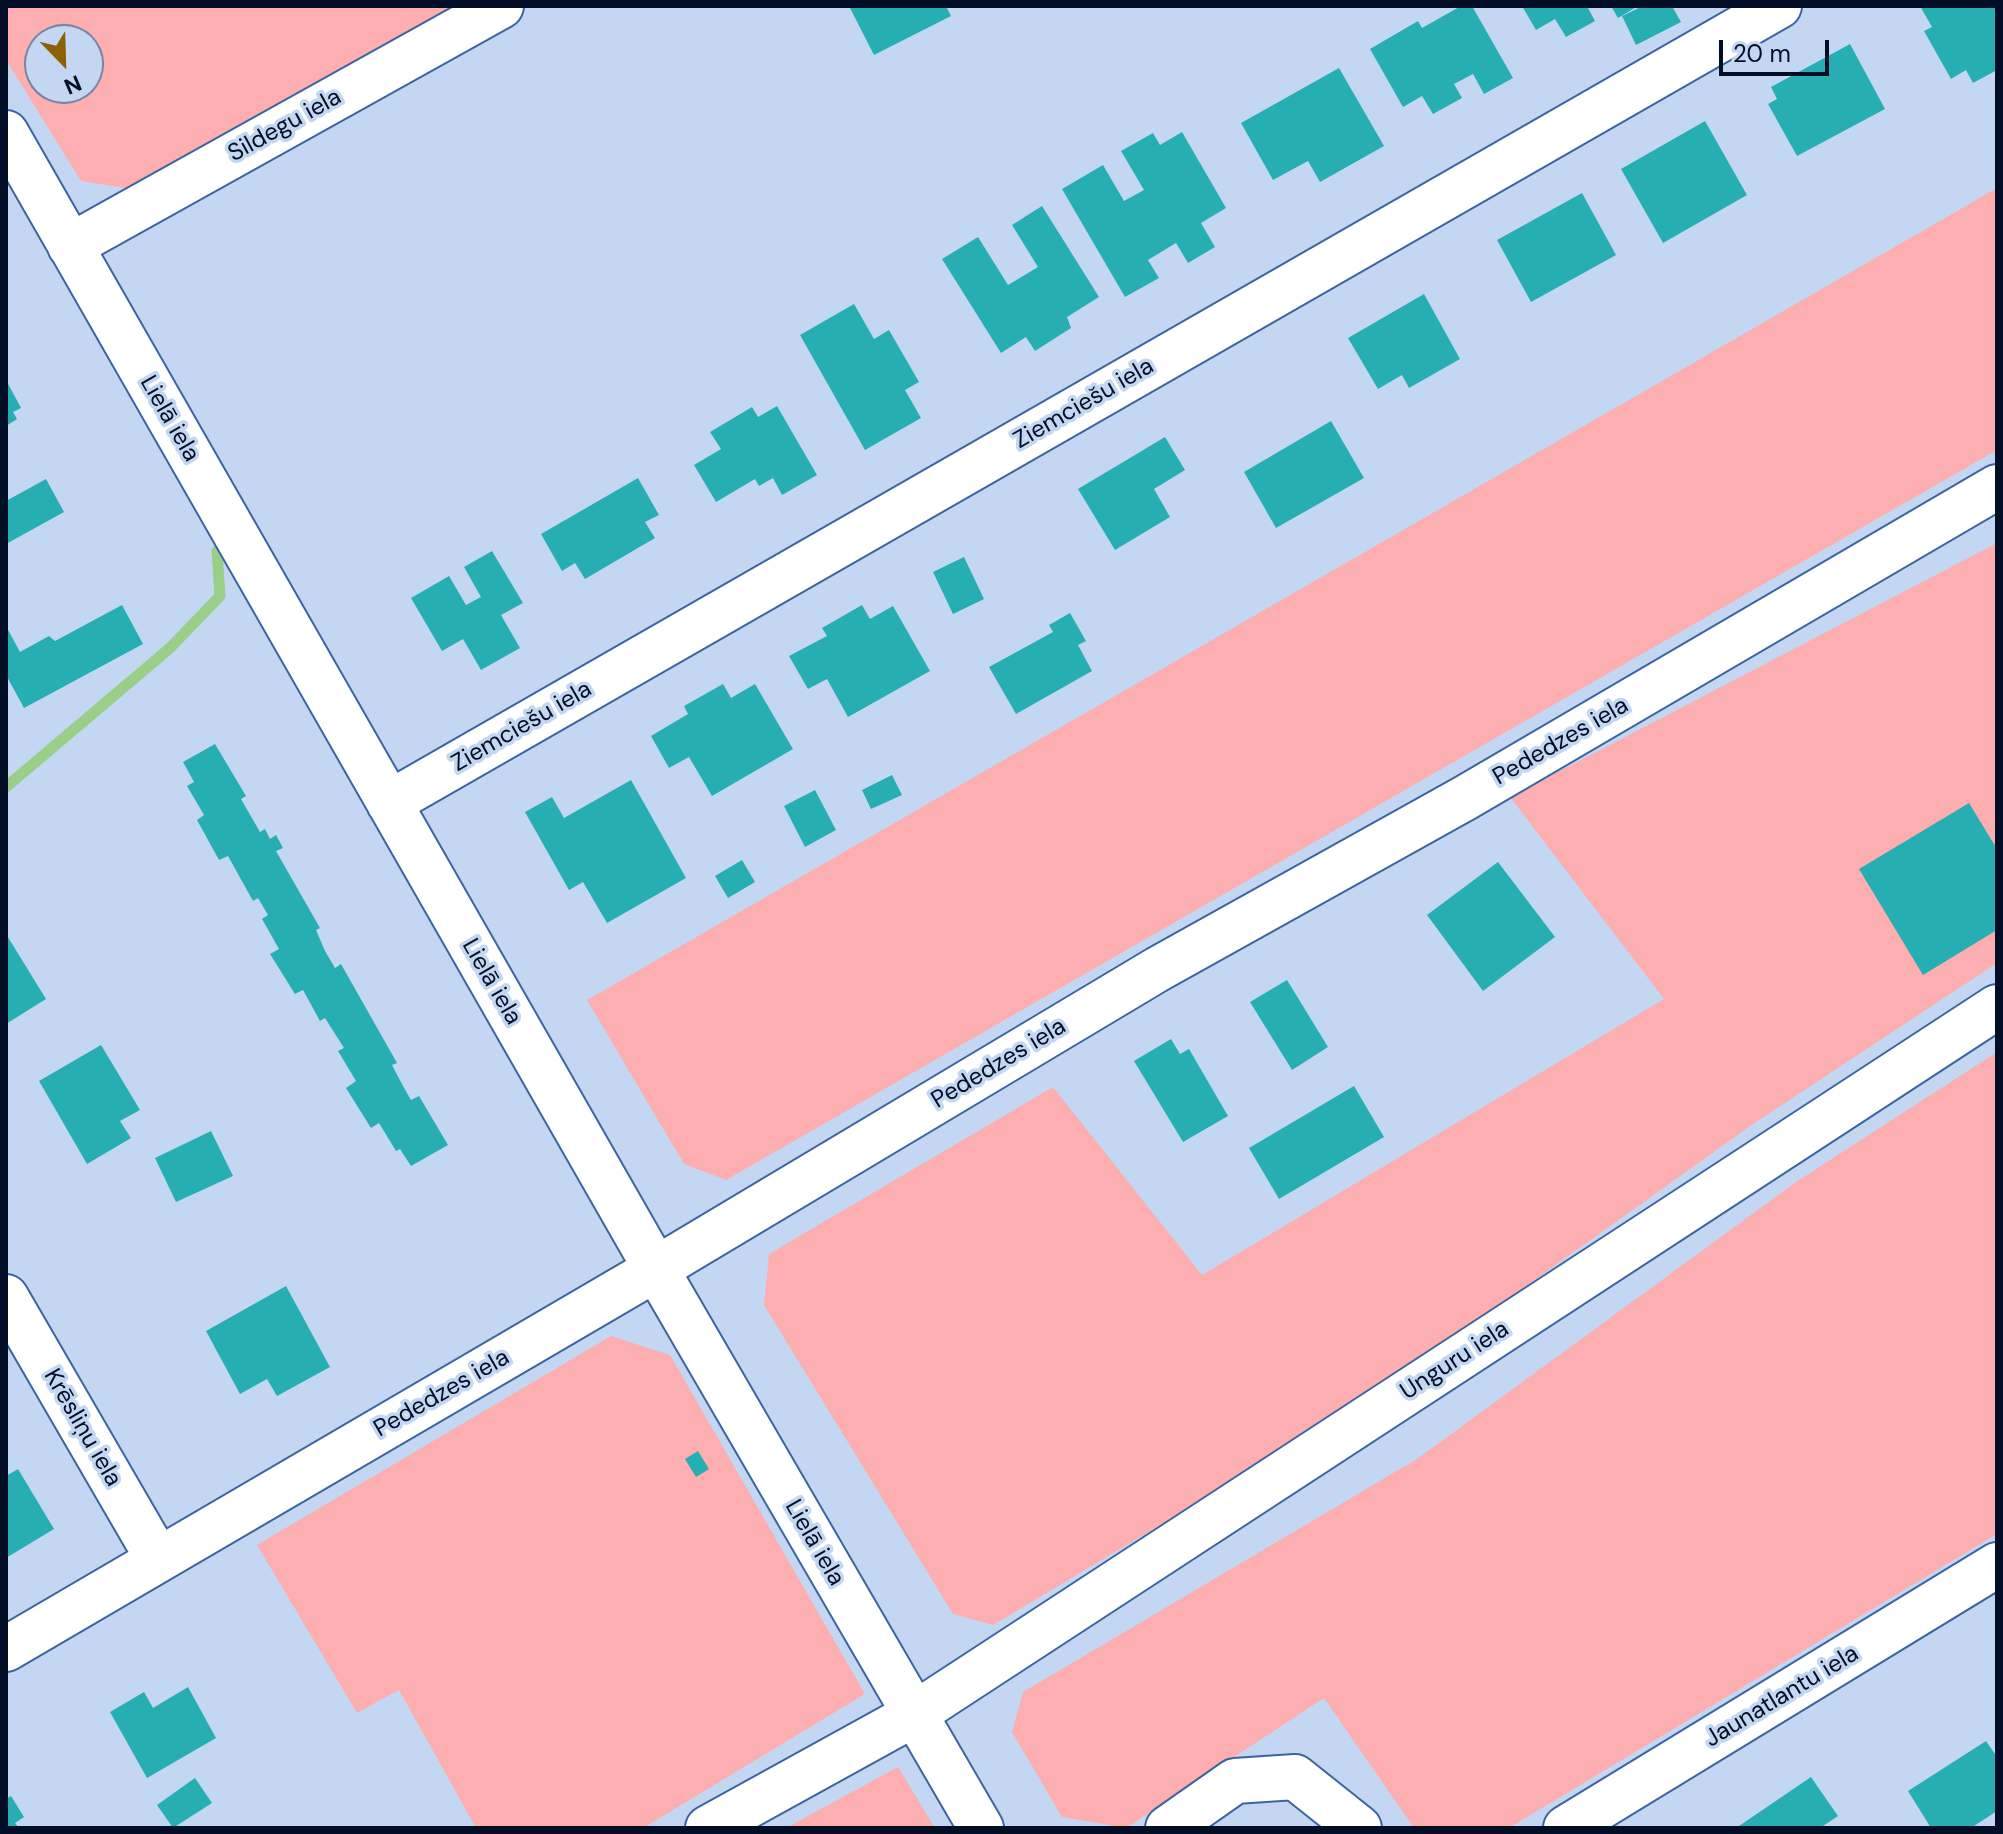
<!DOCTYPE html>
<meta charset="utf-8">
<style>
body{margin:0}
#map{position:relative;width:2003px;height:1834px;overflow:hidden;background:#c4d7f2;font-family:"DM Sans",sans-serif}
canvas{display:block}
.frame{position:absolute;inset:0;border:8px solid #010e25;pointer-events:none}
.north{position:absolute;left:24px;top:24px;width:80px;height:80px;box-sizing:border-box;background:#c4d7f2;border:2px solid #7687a0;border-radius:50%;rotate:157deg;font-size:22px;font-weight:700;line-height:32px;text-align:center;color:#010e25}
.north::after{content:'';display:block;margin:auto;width:28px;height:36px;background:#8c6004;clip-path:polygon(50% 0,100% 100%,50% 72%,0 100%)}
.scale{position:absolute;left:1719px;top:40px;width:110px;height:36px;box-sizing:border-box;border:4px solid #010e25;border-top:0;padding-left:10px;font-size:24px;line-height:28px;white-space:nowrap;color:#010e25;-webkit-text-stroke:6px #c4d7f2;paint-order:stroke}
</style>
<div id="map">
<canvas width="2003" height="1834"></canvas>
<div class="frame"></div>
<div class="north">N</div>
<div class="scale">20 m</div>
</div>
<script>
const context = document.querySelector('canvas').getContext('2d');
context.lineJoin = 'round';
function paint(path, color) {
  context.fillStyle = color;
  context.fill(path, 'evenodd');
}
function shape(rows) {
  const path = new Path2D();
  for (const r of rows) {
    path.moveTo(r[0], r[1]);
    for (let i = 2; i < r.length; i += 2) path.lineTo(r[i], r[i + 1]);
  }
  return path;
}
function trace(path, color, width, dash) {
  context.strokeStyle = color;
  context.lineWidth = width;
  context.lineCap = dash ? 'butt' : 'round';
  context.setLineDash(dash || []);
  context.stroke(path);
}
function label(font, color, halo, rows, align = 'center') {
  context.font = font + ' "DM Sans",sans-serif';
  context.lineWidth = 7;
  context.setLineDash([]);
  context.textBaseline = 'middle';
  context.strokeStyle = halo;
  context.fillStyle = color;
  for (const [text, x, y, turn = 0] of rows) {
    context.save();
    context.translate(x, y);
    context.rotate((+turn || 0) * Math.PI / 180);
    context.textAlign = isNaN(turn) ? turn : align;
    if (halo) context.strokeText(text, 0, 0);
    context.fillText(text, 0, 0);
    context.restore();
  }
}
paint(shape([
 [6,6,454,6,131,189,81,181,6,60],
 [40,40,88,40,88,88,40,88],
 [1997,188,1997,450,726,1180,684,1164,587,1000],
 [1997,543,1997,963,1753,1124,1354,1409,993,1625,953,1614,764,1305,769,1254,1053,1087,1202,1275,1664,999,1510,797],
 [1997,1052,1997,1534,1509,1828,1414,1828,1324,1698,1126,1828,1062,1817,1012,1732,1023,1692,1417,1459,1796,1182],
 [611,1336,670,1355,865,1694,643,1828,476,1828,399,1690,357,1713,257,1545],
 [898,1767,935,1828,786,1828]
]), '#fdaeb0');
trace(shape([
 [6,787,170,648,220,596,217,551]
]), '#9bce88', 11);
paint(shape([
 [849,6,946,6,951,16,874,55],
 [1461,6,1472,6,1513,78,1484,94,1473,74,1454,84,1462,98,1433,114,1422,96,1403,107,1370,49,1418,21,1422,28],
 [1522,6,1587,6,1595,21,1566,37,1555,19,1536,30],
 [1611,6,1638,6,1618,18],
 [1643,6,1672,6,1681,22,1636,45,1622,16],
 [1920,6,1997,6,1997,70,1973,83,1966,70,1951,79,1924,31,1932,27],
 [1850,44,1885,109,1797,156,1768,104,1777,99,1771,87],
 [1339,68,1384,146,1320,182,1308,161,1273,180,1241,123],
 [1705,121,1747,195,1663,243,1621,169],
 [1182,132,1226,208,1201,223,1215,247,1188,263,1176,243,1148,260,1159,278,1125,297,1062,189,1103,165,1124,201,1144,190,1121,151,1153,133,1160,145],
 [1582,193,1616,255,1531,302,1497,240],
 [1042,206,1099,297,1067,317,1071,328,1035,351,1026,337,1001,353,942,259,978,237,1008,285,1038,267,1012,225],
 [1424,294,1460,359,1409,388,1402,375,1378,389,1348,338],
 [854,304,874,339,889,330,919,382,905,390,921,418,865,450,800,335],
 [6,380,21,408,13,412,17,419,6,426],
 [777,406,817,475,782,495,773,478,759,486,755,479,716,502,694,465,721,449,710,432,752,407,758,417],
 [1331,421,1364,478,1276,528,1244,472],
 [1165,437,1185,470,1154,489,1170,517,1115,550,1078,489],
 [638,478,659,515,645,522,655,538,585,579,575,563,562,571,541,534],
 [46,479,64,512,6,544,6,501],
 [492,551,523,603,501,615,520,648,481,670,463,639,442,651,411,598,449,576,466,605,481,597,464,567],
 [964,557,984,599,953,614,933,572],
 [122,605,143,644,24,708,6,675,6,626,20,652,49,636,55,641],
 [862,605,870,619,893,606,930,671,848,717,827,679,808,689,789,656,827,636,822,628],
 [1070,613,1086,641,1078,645,1092,671,1016,714,989,667,1053,632,1049,625],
 [723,684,731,698,755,684,793,749,712,796,689,757,669,768,651,736,688,714,684,706],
 [215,744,246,796,241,799,260,832,265,829,270,839,276,835,283,848,276,851,320,928,316,930,325,951,335,968,341,964,397,1063,392,1065,403,1086,411,1100,419,1096,448,1145,411,1166,400,1149,396,1151,379,1123,371,1128,346,1088,356,1081,338,1051,344,1048,325,1018,320,1021,303,990,295,994,270,954,279,949,262,919,268,915,258,898,253,901,228,856,219,860,197,820,204,815,187,786,194,782,183,762],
 [892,775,902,795,871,809,862,790],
 [631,780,686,878,607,923,583,882,569,890,525,812,552,797,564,818],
 [815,790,836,830,805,847,784,806],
 [1969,803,1997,849,1997,930,1923,975,1859,869],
 [742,860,755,882,728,898,715,876],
 [1498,862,1555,937,1483,991,1427,915],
 [6,934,46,999,6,1024],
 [1287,980,1328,1047,1292,1070,1250,1002],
 [1171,1039,1180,1054,1189,1049,1228,1116,1183,1142,1134,1061],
 [101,1045,140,1110,120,1121,131,1138,87,1164,39,1081],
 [1354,1086,1384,1137,1279,1199,1249,1148],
 [211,1131,233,1176,176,1202,155,1158],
 [286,1286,330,1367,277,1396,267,1379,240,1394,206,1331],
 [698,1451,709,1469,696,1477,685,1459],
 [18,1469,54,1529,6,1558,6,1476],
 [188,1687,216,1738,147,1778,110,1712,144,1692,153,1708],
 [1986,1741,1997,1757,1997,1811,1971,1828,1931,1828,1908,1791],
 [1811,1777,1838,1816,1820,1828,1736,1828],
 [195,1778,212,1803,173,1828,157,1805],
 [11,1796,24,1817,15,1823,19,1828,6,1828,6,1799]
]), '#27aeb2');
const minor = shape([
 [6,133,656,1269,981,1828],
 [70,246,501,6],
 [389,803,1779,6],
 [6,1297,158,1559],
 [6,1649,656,1269,1158,969,1465,798,1997,487],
 [708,1828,913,1715,1997,1007],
 [1168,1828,1235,1781,1295,1777,1359,1828],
 [1566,1828,1997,1565]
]);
trace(minor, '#3b65a1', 48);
trace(minor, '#fff', 44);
label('24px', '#010e25', '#c4d7f2', [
 ["Sildegu iela",285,126,-29],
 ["Ziemciešu iela",1084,404,-30],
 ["Lielā iela",169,419,60],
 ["Ziemciešu iela",522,727,-30],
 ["Pededzes iela",1561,742,-30],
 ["Lielā iela",491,982,60],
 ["Pededzes iela",999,1064,-31],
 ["Unguru iela",1455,1361,-33],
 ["Pededzes iela",442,1394,-30],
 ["Krēsliņu iela",82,1428,60],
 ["Lielā iela",814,1543,60],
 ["Jaunatlantu iela",1782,1697,-31]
]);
</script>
